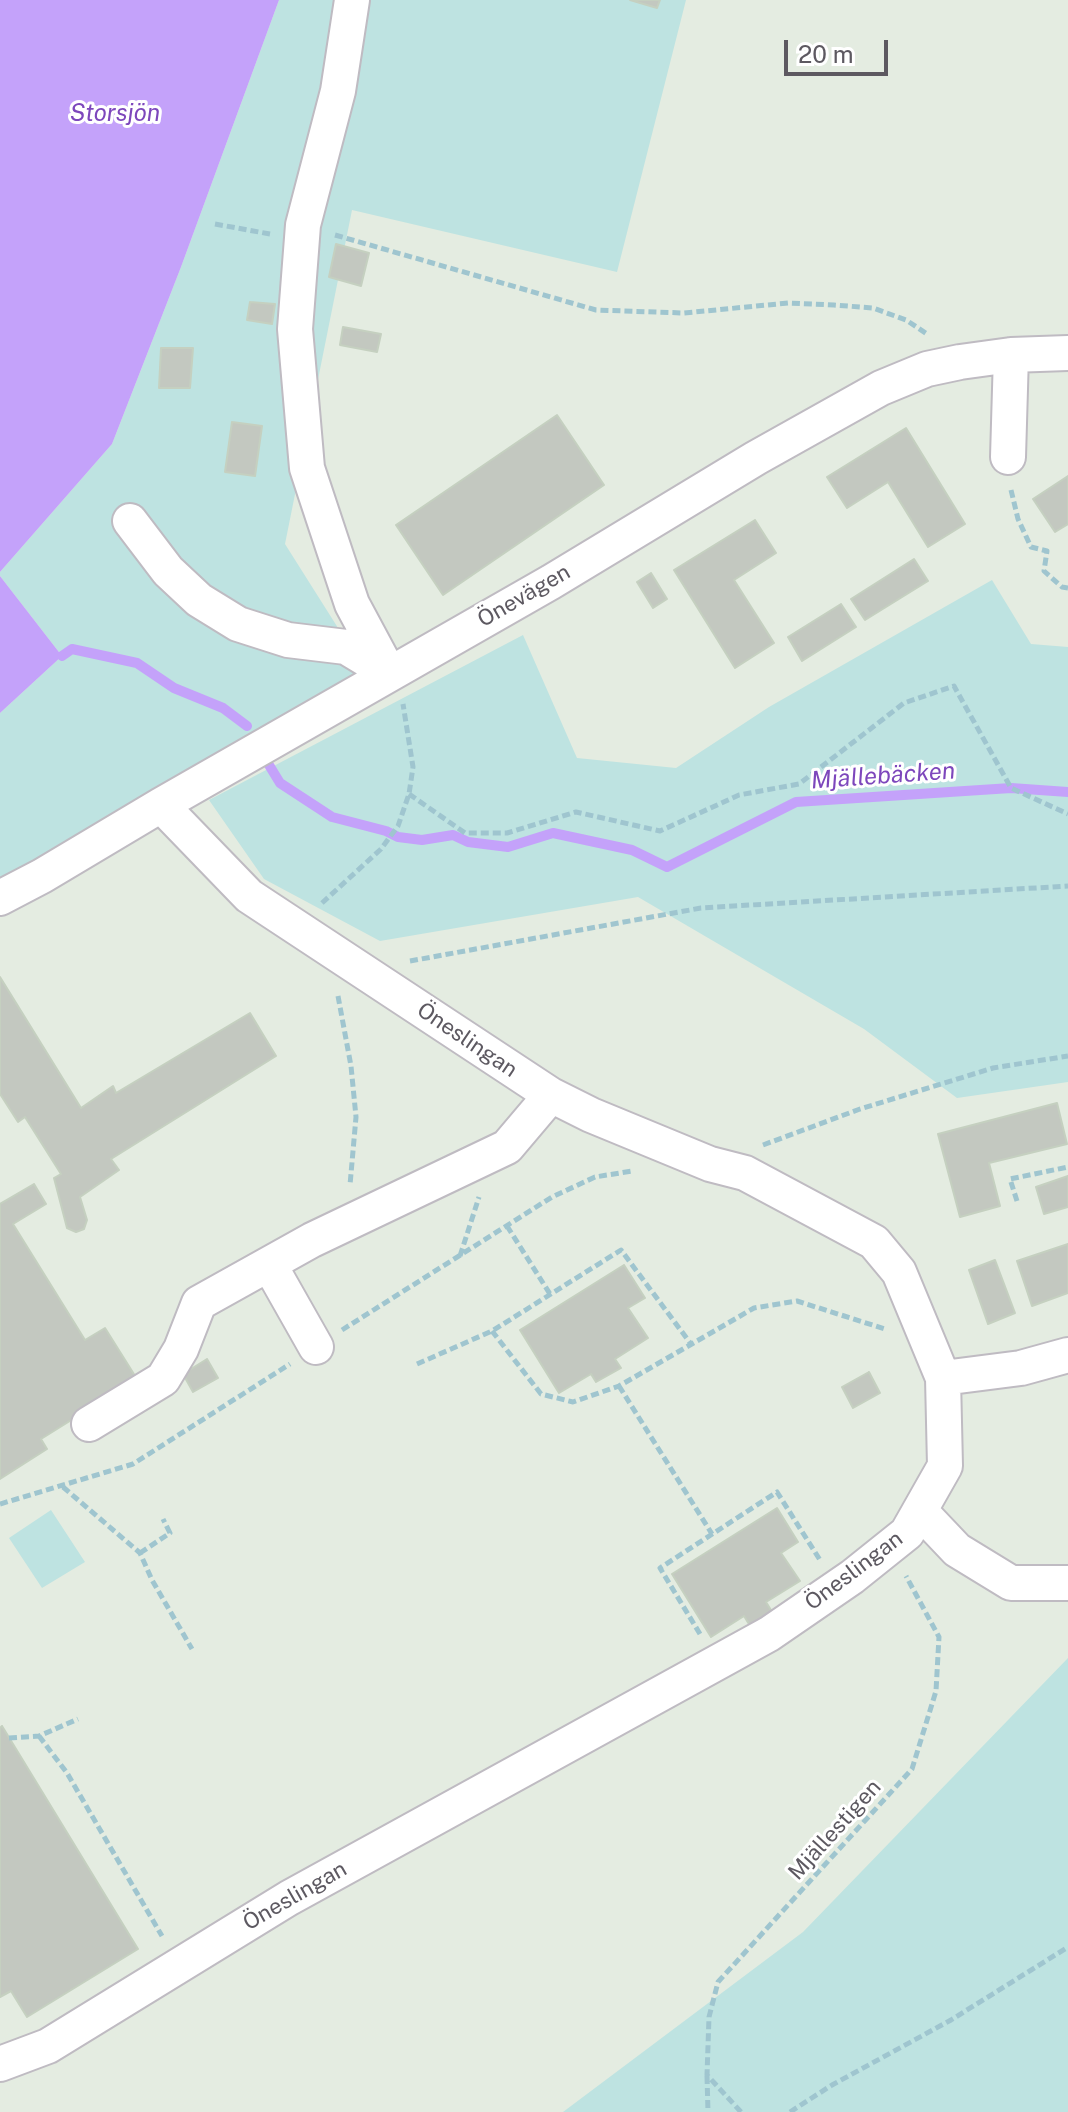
<!DOCTYPE html>
<meta charset="utf-8">
<style>
body{margin:0}
#map{position:relative;width:1068px;height:2112px;overflow:hidden;background:#e4ece1;font-family:"Public Sans",sans-serif}
canvas{display:block}
.scale{position:absolute;left:784px;top:40px;width:104px;height:36px;box-sizing:border-box;border:4px solid #5d5961;border-top:0;padding-left:10px;font-size:24px;line-height:28px;white-space:nowrap;color:#5d5961;-webkit-text-stroke:6px #fff;paint-order:stroke}
</style>
<div id="map">
<canvas width="1068" height="2112"></canvas>
<div class="scale">20 m</div>
</div>
<script>
const context = document.querySelector('canvas').getContext('2d');
context.lineJoin = 'round';
function paint(path, color) {
  context.fillStyle = color;
  context.fill(path, 'evenodd');
}
function shape(rows) {
  const path = new Path2D();
  for (const r of rows) {
    path.moveTo(r[0], r[1]);
    for (let i = 2; i < r.length; i += 2) path.lineTo(r[i], r[i + 1]);
  }
  return path;
}
function trace(path, color, width, dash) {
  context.strokeStyle = color;
  context.lineWidth = width;
  context.lineCap = dash ? 'butt' : 'round';
  context.setLineDash(dash || []);
  context.stroke(path);
}
function label(font, color, halo, rows, align = 'center') {
  context.font = font + ' "Public Sans",sans-serif';
  context.lineWidth = 6;
  context.setLineDash([]);
  context.textBaseline = 'middle';
  context.strokeStyle = halo;
  context.fillStyle = color;
  for (const [text, x, y, turn = 0] of rows) {
    context.save();
    context.translate(x, y);
    context.rotate((+turn || 0) * Math.PI / 180);
    context.textAlign = isNaN(turn) ? turn : align;
    if (halo) context.strokeText(text, 0, 0);
    context.fillText(text, 0, 0);
    context.restore();
  }
}
paint(shape([
 [279,0,686,0,617,272,352,210,285,544,369,677,0,886,0,713,62,656,0,576,0,572,112,444,181,267],
 [992,580,1031,644,1068,647,1068,1082,957,1098,864,1029,638,897,380,941,264,879,209,800,523,635,577,758,676,768,769,707],
 [51,1510,85,1562,42,1588,9,1538],
 [1068,1658,1068,2112,563,2112,803,1932]
]), '#bee3e1');
paint(shape([
 [0,0,279,0,181,267,112,444,0,572],
 [0,576,62,656,0,713]
]), '#c4a2fa');
trace(shape([
 [62,656,72,649,137,663,174,688,223,708,247,726],
 [269,765,280,783,332,817,386,831,398,837,422,840,453,835,468,842,508,847,553,833,632,850,667,867,796,802,1011,788,1068,792]
]), '#c4a2fa', 10);
const building = shape([
 [630,0,660,0,657,8,630,0],
 [336,244,369,253,361,286,329,277,336,244],
 [250,302,275,304,272,324,247,320,250,302],
 [343,327,381,334,377,352,340,345,343,327],
 [161,348,193,348,190,388,159,388,161,348],
 [557,415,604,485,443,595,396,525,557,415],
 [232,422,262,426,255,476,225,472,232,422],
 [906,428,965,524,928,547,888,482,847,508,827,477,906,428],
 [1068,476,1068,524,1055,532,1033,499,1068,476],
 [755,520,776,553,734,580,774,643,735,668,674,570,755,520],
 [914,559,928,581,865,620,851,599,914,559],
 [651,573,667,599,653,608,637,582,651,573],
 [841,604,856,627,802,661,788,637,841,604],
 [0,977,81,1108,113,1086,116,1093,250,1013,276,1056,111,1159,119,1170,80,1197,87,1220,84,1229,76,1232,67,1228,54,1178,61,1174,25,1117,18,1122,0,1094,0,977],
 [1057,1103,1067,1144,989,1163,1000,1206,960,1217,938,1134,1057,1103],
 [1068,1176,1068,1207,1044,1214,1036,1187,1068,1176],
 [34,1184,46,1204,13,1224,85,1340,105,1328,137,1379,41,1439,47,1449,0,1479,0,1204,34,1184],
 [1068,1244,1068,1293,1032,1306,1017,1261,1068,1244],
 [995,1260,1015,1313,988,1324,969,1270,995,1260],
 [624,1265,645,1298,628,1308,648,1338,615,1359,621,1368,596,1382,591,1374,559,1393,520,1330,624,1265],
 [207,1359,218,1378,193,1392,183,1374,207,1359],
 [869,1372,880,1393,853,1408,842,1387,869,1372],
 [777,1508,798,1542,781,1553,800,1581,766,1602,774,1615,752,1629,744,1616,711,1637,672,1574,777,1508],
 [2,1726,138,1949,27,2017,11,1991,0,1997,0,1728,2,1726]
]);
paint(building, '#c3c8c0');
trace(building, '#c5d0c0', 2);
const minor = shape([
 [352,0,338,91,303,225,295,329,307,468,352,604,389,673],
 [1008,457,1011,355],
 [130,521,168,571,199,600,238,624,288,640,346,647,389,673],
 [0,898,42,876,161,805,551,582,756,458,881,388,927,369,960,362,1011,355,1068,353],
 [269,1264,316,1347],
 [943,1378,1021,1368,1068,1355],
 [89,1424,163,1379,181,1349,199,1303,312,1240,507,1147,551,1095],
 [920,1511,957,1550,1011,1583,1068,1583],
 [0,2064,48,2046,289,1898,769,1634,852,1577,907,1533,945,1466,943,1378,899,1272,874,1242,745,1173,710,1164,591,1115,551,1095,249,896,161,805]
]);
trace(minor, '#bfbbc2', 38);
trace(shape([
 [215,224,270,234],
 [335,235,596,310,684,313,788,303,834,305,873,308,906,320,927,334],
 [1011,490,1018,519,1031,547,1047,551,1044,571,1062,587,1068,588],
 [409,794,465,833,507,833,576,812,660,831,739,795,799,784,904,703,954,686,1011,788,1068,814],
 [322,903,381,849,398,826,409,794,413,767,403,704],
 [410,961,701,908,1068,886],
 [338,996,351,1066,356,1117,350,1185],
 [763,1145,860,1109,993,1068,1068,1056],
 [1017,1201,1010,1179,1068,1167],
 [507,1226,550,1294],
 [460,1256,479,1197],
 [342,1330,552,1197,595,1177,632,1171],
 [492,1331,541,1394,573,1402,619,1386,754,1308,797,1301,885,1329],
 [417,1364,492,1331,621,1250,691,1344],
 [619,1386,712,1534],
 [63,1487,140,1553,152,1580,192,1649],
 [0,1504,133,1464,290,1364],
 [140,1553,170,1533,163,1519],
 [700,1634,660,1568,777,1492,820,1560],
 [39,1736,67,1773,162,1936],
 [9,1738,39,1736,78,1719],
 [707,2076,708,2112],
 [741,2112,707,2075,709,2017,718,1982,912,1769,936,1691,939,1637,906,1576],
 [790,2112,832,2085,951,2020,1068,1947]
]), '#9fc5cf', 5, [8, 4]);
trace(minor, '#fff', 34);
label('22px', '#5d5961', '#fff', [
 ["Önevägen",524,596,-30],
 ["Öneslingan",467,1040,34],
 ["Öneslingan",854,1571,-37],
 ["Mjällestigen",835,1830,-48],
 ["Öneslingan",295,1896,-30]
]);
label('italic 24px', '#7d47bc', '#fff', [
 ["Storsjön",115,114],
 ["Mjällebäcken",883,776,-4]
]);
</script>
